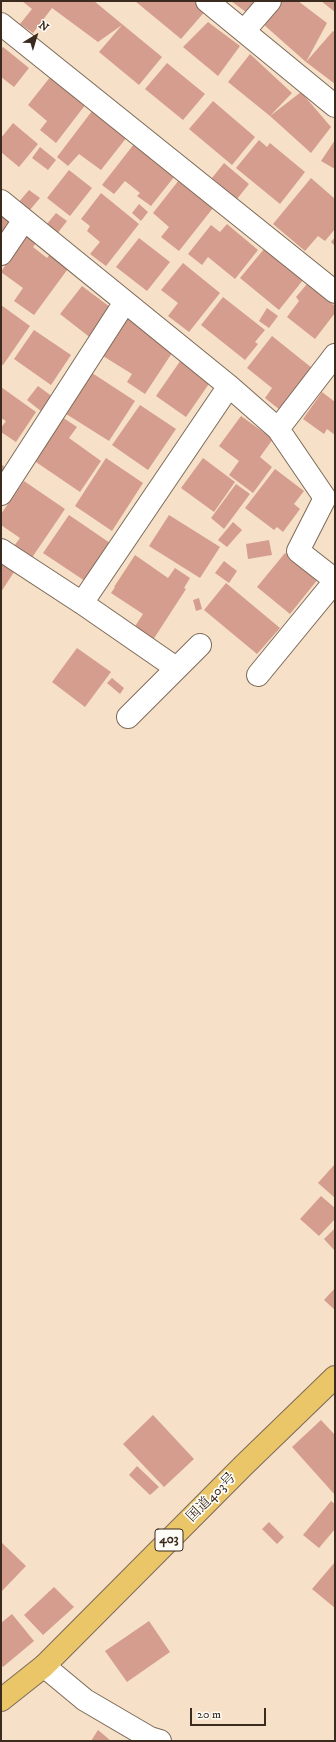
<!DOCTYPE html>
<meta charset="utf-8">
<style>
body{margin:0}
#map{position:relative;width:336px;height:1742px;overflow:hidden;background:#f6e0c7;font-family:"IM FELL DW Pica",serif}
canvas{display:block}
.frame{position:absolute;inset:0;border:2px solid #3b2a1e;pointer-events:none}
.north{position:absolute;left:16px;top:16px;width:40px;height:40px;-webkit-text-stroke:3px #fdfcf7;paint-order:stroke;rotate:38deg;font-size:11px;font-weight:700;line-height:16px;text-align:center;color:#3b2a1e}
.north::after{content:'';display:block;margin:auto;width:14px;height:18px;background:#3b2a1e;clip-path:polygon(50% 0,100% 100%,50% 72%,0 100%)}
.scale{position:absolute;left:190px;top:1708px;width:76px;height:18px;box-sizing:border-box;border:2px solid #3b2a1e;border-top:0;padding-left:5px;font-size:12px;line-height:14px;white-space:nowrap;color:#3b2a1e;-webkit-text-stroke:3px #fdfcf7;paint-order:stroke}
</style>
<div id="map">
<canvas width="336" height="1742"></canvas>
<div class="frame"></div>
<div class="north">N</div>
<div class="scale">20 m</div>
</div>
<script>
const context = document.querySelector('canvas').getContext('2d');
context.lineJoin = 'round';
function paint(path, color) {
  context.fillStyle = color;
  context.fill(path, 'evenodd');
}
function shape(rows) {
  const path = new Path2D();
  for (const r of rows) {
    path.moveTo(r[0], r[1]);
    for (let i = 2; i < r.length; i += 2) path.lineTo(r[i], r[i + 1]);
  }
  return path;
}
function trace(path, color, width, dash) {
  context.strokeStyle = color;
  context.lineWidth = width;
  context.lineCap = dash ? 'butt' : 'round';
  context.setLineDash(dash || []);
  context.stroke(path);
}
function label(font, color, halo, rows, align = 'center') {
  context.font = font + ' "IM FELL DW Pica","Noto Serif JP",serif';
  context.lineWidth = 3.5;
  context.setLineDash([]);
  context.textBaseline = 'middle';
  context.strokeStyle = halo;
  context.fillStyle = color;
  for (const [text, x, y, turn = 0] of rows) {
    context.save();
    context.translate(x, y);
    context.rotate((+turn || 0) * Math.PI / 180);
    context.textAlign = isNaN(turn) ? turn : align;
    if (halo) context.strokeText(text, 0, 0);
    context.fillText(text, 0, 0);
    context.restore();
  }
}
paint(shape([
 [22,1,94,1,162,57,139,85,99,52,122,25,98,42,52,8,33,33,20,24,32,9],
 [135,1,196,1,207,9,181,39],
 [231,1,261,1,250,15],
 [282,1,298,1,327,23,306,62,263,24],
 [321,1,335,1,335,12],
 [208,22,240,46,218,76,183,47],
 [333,31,335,32,335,84,306,62],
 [3,47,29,68,14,87,1,77,1,49],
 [250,54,292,93,270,116,301,92,331,127,311,153,270,116,228,82],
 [167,63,205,94,183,120,145,89],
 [51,76,86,104,56,143,40,130,47,121,28,105],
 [213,101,255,137,232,165,189,129],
 [92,111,127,137,101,170,79,154,68,166,57,157],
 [13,123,38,144,19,167,1,152,1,138],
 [259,140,267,147,270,143,305,172,280,204,236,168],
 [335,140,335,169,321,161],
 [134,144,174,177,151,206,137,196,140,193,125,181,114,194,102,185],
 [40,147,56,160,48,170,32,158],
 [224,163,249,184,237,199,212,178],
 [69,170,92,188,70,216,47,198],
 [311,178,335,199,335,229,325,241,318,236,305,251,273,224],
 [179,180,213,208,179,251,161,237,169,227,153,213],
 [29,190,40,198,29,211,18,203],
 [101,193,139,224,106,266,90,254,100,242,87,231,90,226,81,219],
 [139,204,148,212,141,221,132,213],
 [1,209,16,219,1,241],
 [56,213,67,221,57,234,46,225],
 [227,224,258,250,235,279,208,257,202,265,188,254,211,225,220,232],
 [27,231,39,239,33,247,47,258,52,252,70,266,34,315,14,301,23,288,1,272],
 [335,237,335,246,331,242],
 [139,238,170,262,147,291,116,267],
 [264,249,303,280,279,310,240,278],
 [183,263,220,293,189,332,168,316,178,303,161,290],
 [307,284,335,306,335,313,315,339,287,317,299,301,296,297],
 [82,286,114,310,92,339,60,314],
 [223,297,265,330,255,342,258,344,245,360,201,325],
 [1,305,30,326,3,365,1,364],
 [267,308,278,316,269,328,259,321],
 [129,316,176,347,145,394,127,382,132,374,103,356],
 [34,330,71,355,51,385,14,359],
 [272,336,312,368,280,410,265,398,272,388,247,368],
 [183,357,213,378,186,417,156,396],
 [89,371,135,401,109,441,63,412],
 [38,386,53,397,42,412,27,400],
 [1,387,36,412,16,442,1,432,1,428,6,421,1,418],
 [322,392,335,402,335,435,327,429,324,434,303,419],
 [140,405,176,429,148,470,112,445],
 [59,415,77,427,69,438,101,461,80,492,33,460],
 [241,416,273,439,260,457,272,467,253,493,229,475,239,461,219,446],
 [106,458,143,483,112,531,75,506],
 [203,458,235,482,214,512,181,488],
 [1,464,7,469,1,477],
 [275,469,304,491,294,504,300,509,283,532,277,527,274,530,245,508],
 [24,481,65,509,29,562,11,550,20,538,1,525,1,514],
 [236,484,250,494,224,529,211,518],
 [69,515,110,543,85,581,43,553],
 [169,515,220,547,200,578,149,546],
 [233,522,242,530,227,547,218,540],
 [269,540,272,555,248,559,246,544],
 [285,553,318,579,290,614,257,587],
 [135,555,168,578,175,568,190,578,184,588,186,589,151,643,132,631,143,614,111,593,115,587,114,587],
 [1,559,16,569,1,592],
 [224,561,237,571,229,583,215,573],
 [226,583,280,628,257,654,204,610],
 [199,598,202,609,196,611,193,600],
 [77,648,111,672,85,707,52,682],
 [112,678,124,688,120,694,107,683],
 [334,1165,335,1166,335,1198,318,1183],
 [321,1196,335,1208,335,1219,319,1236,300,1219],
 [335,1228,335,1251,324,1239],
 [335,1288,335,1310,324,1300],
 [153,1415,194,1459,164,1487,123,1444],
 [321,1420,335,1435,335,1495,292,1447],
 [137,1466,159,1487,150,1495,129,1475],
 [331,1501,335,1504,335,1529,319,1548,303,1535],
 [269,1522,284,1537,277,1544,262,1529],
 [1,1542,26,1566,1,1592],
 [335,1562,335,1608,312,1589],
 [54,1587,74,1607,43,1635,24,1615],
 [12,1614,34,1641,3,1667,1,1664,1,1623],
 [149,1621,170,1652,127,1682,105,1651],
 [98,1730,111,1741,91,1741]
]), '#d59d8d');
const minor = shape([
 [207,1,335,106],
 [1,24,335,292],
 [244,31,270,1],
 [1,201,229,386],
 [1,254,24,220],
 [278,429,325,498,298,551,335,580],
 [1,494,125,302],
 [1,550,82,603,176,668],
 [82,603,229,386,278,429,335,355],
 [258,675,335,581],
 [128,717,200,645],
 [44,1666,85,1700,150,1738,160,1741]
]);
const trunk = shape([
 [1,1700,44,1666,244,1465,335,1377]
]);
trace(minor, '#7c6a59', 24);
trace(trunk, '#7c6a59', 24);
trace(minor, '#fff', 22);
trace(trunk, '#ebc669', 22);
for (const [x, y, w] of [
 [169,1540,28]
]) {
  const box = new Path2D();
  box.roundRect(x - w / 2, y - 11, w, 22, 3);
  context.fillStyle = '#fdfcf7';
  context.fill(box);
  trace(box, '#3b2a1e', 1);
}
label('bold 13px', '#3b2a1e', null, [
 ["403",169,1540]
]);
label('14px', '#3b2a1e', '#fdfcf7', [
 ["国道403号",212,1498,-45]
]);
</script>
